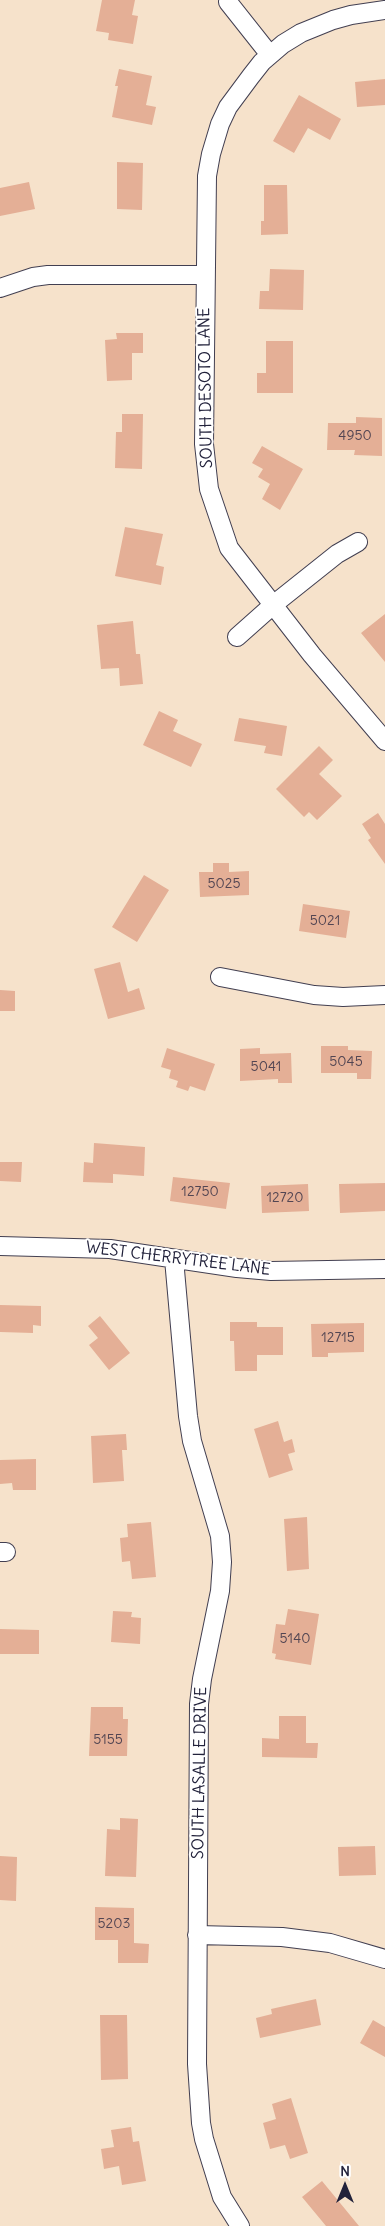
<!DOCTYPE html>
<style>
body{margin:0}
#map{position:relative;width:385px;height:2226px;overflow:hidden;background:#f6e2cb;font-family:Delius,sans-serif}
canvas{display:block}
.north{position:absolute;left:320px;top:2161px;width:50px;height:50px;-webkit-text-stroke:4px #fff;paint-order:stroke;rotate:0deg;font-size:14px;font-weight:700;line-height:20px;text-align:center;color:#22223b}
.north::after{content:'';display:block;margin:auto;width:18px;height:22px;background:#22223b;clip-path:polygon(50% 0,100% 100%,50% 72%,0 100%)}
</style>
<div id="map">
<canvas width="385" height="2226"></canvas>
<div class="north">N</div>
</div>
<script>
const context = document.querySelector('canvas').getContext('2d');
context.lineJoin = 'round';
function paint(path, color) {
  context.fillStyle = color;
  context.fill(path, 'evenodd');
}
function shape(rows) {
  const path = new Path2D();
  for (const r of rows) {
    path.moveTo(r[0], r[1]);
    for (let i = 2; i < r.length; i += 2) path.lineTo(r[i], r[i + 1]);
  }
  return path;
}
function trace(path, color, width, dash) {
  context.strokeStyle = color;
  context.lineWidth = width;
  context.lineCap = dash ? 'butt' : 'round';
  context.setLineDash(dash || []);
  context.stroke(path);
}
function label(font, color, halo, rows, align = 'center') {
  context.font = font + ' Delius,sans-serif';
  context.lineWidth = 4;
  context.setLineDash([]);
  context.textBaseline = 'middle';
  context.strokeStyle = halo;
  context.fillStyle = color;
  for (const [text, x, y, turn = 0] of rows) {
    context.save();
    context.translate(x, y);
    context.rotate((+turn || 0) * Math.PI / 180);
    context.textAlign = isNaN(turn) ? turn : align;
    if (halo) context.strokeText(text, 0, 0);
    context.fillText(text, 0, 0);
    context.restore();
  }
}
paint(shape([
 [102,0,135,0,132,15,138,16,133,44,108,40,109,33,96,31],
 [119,69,152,76,146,105,156,107,152,125,112,117,118,86,115,86],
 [385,79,385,105,357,107,355,82],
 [299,95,341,119,330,140,308,128,294,153,273,141],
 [117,162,143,163,142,210,117,209],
 [29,182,35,209,0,216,0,188],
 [264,185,287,185,288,234,261,235,261,221,264,221],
 [270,269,304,270,303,310,259,309,260,291,269,291],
 [116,333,143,333,143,353,132,353,132,380,107,381,105,340,117,339],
 [266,341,293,341,293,393,257,393,257,373,266,373],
 [122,414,143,414,142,469,115,468,116,432,122,432],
 [356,417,382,418,382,456,354,455,355,450,327,450,328,423,356,423],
 [262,446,303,469,280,510,262,499,270,484,258,477,263,469,252,463],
 [125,527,163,534,156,565,164,567,161,585,115,576],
 [385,614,385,662,361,633],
 [133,621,136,654,140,654,143,684,120,686,119,668,101,669,97,625],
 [159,711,178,720,173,731,202,744,191,767,143,745],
 [239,718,287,726,282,756,264,753,266,746,234,741],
 [319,746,333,760,319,774,342,796,317,820,309,812,304,817,276,789],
 [378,813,385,824,385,864,368,840,371,838,362,824],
 [213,863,229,863,229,872,249,871,249,895,200,897,199,872,213,872],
 [144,875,169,890,137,942,112,927],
 [303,904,350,911,346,938,299,931],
 [120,962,128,992,139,988,145,1009,108,1019,94,969],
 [0,990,15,991,15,1011,0,1011],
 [321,1046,348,1046,348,1050,372,1051,371,1079,357,1079,357,1073,321,1073],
 [167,1048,215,1064,205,1091,190,1086,188,1091,176,1087,178,1081,169,1078,171,1070,161,1067],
 [260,1048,260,1054,291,1053,292,1083,278,1083,278,1079,240,1081,240,1049],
 [94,1143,145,1147,144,1176,113,1174,113,1183,83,1182,84,1162,93,1163],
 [0,1162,22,1162,21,1182,0,1181],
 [173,1177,230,1183,226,1209,170,1201],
 [385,1183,385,1211,340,1213,339,1184],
 [308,1184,309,1211,262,1213,261,1186],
 [0,1305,41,1306,41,1326,33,1325,33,1333,0,1332],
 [100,1316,130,1353,109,1370,89,1345,98,1338,88,1326],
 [230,1322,257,1322,257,1327,283,1327,283,1355,257,1355,257,1371,235,1371,234,1341,230,1341],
 [364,1323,364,1352,328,1353,328,1357,312,1357,311,1324],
 [278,1421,284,1442,292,1439,295,1452,288,1454,293,1470,269,1478,254,1429],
 [126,1434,127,1450,122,1450,124,1481,93,1483,91,1436],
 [36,1459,36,1490,13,1490,12,1483,0,1484,0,1460],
 [307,1517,309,1569,287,1571,284,1519],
 [151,1522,156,1577,132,1579,130,1561,122,1562,120,1538,128,1537,127,1524],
 [288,1609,319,1614,311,1665,275,1659,276,1654,272,1653,276,1624,285,1625],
 [113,1611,132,1612,131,1617,141,1618,140,1644,111,1642],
 [0,1629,39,1630,39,1654,0,1654],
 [91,1707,123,1707,123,1719,128,1719,127,1756,89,1756],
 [279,1716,306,1716,306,1743,318,1743,317,1758,262,1757,262,1738,279,1739],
 [120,1818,138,1819,136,1877,105,1876,107,1829,120,1830],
 [375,1846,376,1875,339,1876,338,1847],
 [0,1856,17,1857,16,1901,0,1900],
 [95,1907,134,1908,134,1943,149,1944,148,1963,118,1963,118,1940,95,1940],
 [316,1999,321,2025,260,2038,256,2018,272,2014,271,2009],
 [100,2015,127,2015,128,2079,101,2080],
 [373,2020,385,2027,385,2057,360,2043],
 [291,2098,308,2153,290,2159,285,2145,270,2149,263,2123,276,2119,272,2104],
 [131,2127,133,2142,139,2141,146,2181,122,2185,119,2166,104,2169,101,2149,114,2147,111,2130],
 [322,2181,359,2226,326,2226,302,2197]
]), '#e4af96');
const minor = shape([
 [228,2,270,55],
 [385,10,351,15,333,20,301,33,283,44,262,62,251,76,228,107,220,124,211,154,207,176,204,444,209,489,229,548,312,655,385,741],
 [0,288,33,277,48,275,205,275],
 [237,637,273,605,337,554,358,542],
 [220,977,314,995,343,997,385,995],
 [0,1246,110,1249,237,1268,271,1271,385,1269],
 [174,1259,188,1416,192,1441,220,1536,222,1562,220,1591,202,1679,199,1704,197,2064,201,2123,204,2139,222,2197,240,2226],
 [0,1552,6,1552],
 [197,1935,282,1937,330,1943,385,1959]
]);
trace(minor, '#423f51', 20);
trace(minor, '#fff', 18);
label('14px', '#524552', null, [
 ["4950",355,436],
 ["5025",224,884],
 ["5021",325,921],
 ["5045",346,1062],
 ["5041",266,1067],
 ["12750",200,1192],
 ["12720",285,1198],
 ["12715",338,1338],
 ["5140",295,1639],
 ["5155",108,1740],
 ["5203",114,1924]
]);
label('16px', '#22223b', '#fff', [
 ["SOUTH DESOTO LANE",206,388,-91],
 ["WEST CHERRYTREE LANE",178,1259,7],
 ["SOUTH LASALLE DRIVE",200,1773,-89]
]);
</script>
